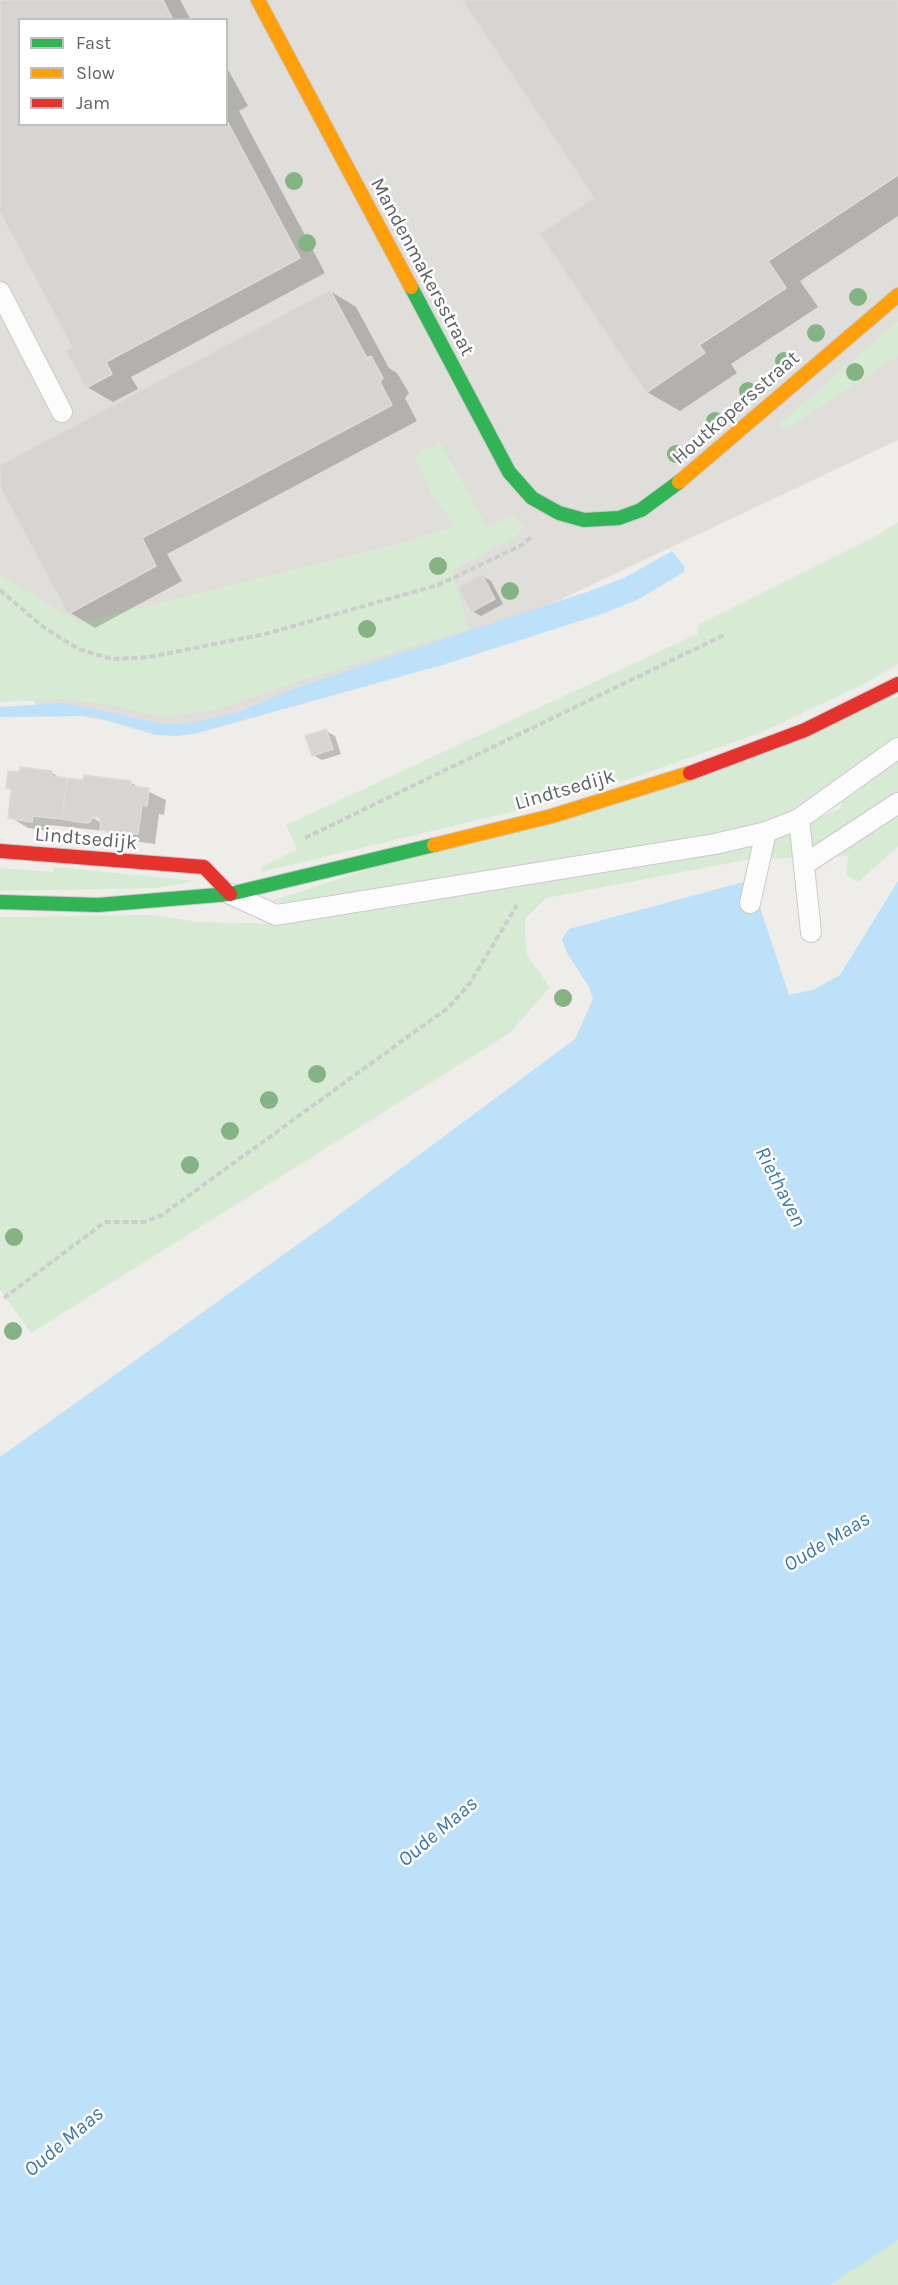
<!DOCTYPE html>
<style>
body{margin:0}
#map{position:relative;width:898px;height:2285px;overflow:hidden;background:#efede9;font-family:Karla,sans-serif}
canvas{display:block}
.legend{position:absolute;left:18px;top:18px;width:210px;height:108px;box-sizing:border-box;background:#fff;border:2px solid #bfc0c2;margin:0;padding:8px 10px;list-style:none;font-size:18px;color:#5e6267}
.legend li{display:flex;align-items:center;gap:12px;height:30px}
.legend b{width:30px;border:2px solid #bfc0c2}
</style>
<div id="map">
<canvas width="898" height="2285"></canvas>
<ul class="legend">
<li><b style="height:8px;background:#30b455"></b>Fast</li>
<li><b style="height:8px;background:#ff9f0a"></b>Slow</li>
<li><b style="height:8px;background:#e5322d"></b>Jam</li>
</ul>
</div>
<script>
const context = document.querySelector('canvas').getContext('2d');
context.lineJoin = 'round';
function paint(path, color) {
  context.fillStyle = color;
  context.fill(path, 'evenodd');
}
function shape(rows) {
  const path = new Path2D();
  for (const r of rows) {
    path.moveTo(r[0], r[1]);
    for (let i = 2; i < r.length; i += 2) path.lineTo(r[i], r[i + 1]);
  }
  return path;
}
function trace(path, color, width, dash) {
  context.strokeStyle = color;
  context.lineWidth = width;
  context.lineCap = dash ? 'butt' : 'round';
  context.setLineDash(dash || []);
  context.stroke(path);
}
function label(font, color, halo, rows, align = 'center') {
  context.font = font + ' Karla,sans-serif';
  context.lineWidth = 5;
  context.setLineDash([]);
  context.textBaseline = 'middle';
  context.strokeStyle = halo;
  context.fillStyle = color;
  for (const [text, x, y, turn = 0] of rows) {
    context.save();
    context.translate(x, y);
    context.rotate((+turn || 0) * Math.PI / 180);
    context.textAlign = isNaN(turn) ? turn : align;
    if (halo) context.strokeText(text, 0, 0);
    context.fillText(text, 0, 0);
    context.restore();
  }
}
paint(shape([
 [0,0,898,0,898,440,477,639,198,728,150,728,39,709,0,647],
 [20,20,226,20,226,124,20,124]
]), '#e0deda');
paint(shape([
 [898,321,898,356,793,425,785,429,778,425],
 [440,442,487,527,512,515,524,526,516,537,451,571,469,629,311,677,216,710,162,717,119,706,66,699,0,702,0,576,80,622,391,546,456,526,434,499,414,455],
 [898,522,898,664,864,684,760,733,629,779,511,812,261,872,260,868,297,849,286,825,697,634,699,624,869,540],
 [898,697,898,738,793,810,732,834,290,904,271,901],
 [898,758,898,847,858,882,846,875,848,856,745,860,546,898,525,919,525,931,527,955,550,987,510,1033,31,1333,0,1290,0,917,153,915,199,922,286,924,741,848,840,809,842,800],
 [53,867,196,881,156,888,0,891,0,868,53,872],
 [898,2240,898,2285,830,2285,875,2254]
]), '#d7ebd4');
paint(shape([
 [672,551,685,567,684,572,639,599,605,613,442,665,198,733,177,736,156,735,92,716,0,717,0,707,64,703,163,724,187,724,236,713,299,687,584,593,626,577],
 [751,880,789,995,813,990,840,975,898,881,898,2240,830,2285,0,2285,0,1457,329,1222,575,1039,593,999,589,987,567,953,562,939,569,929]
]), '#bde1f8');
paint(shape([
 [0,0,180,0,191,20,20,20,20,124,226,124,226,66,248,106,239,111,325,273,131,377,138,389,113,402,87,387,74,348,0,209],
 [464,0,898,0,898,216,800,281,818,307,731,364,737,373,680,411,647,392,596,198],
 [330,291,356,307,389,368,397,373,409,393,405,398,417,421,167,554,182,581,95,628,69,612,0,484,0,467],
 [482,576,491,581,503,604,481,616,472,611],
 [326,731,335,736,341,754,322,760,313,755],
 [52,773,63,779,131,783,166,800,164,815,159,814,155,844,119,839,105,831,50,825,50,831,28,828,10,817],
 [87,812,102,820,102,823,86,814]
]), '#0003');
const building = shape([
 [0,0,163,0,173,20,20,20,20,124,226,124,226,119,300,258,106,362,112,374,86,388,66,351,72,347,0,212,0,0],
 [462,0,898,0,898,175,768,261,786,288,699,345,705,353,646,393,540,234,594,198,462,0],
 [330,290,367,358,371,356,383,378,380,382,392,405,142,538,156,566,68,614,0,487,0,465,330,290],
 [482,574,495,599,471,612,458,588,482,574],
 [326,729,333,749,312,756,305,736,326,729],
 [20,767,52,771,52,776,67,778,62,819,33,816,32,822,8,818,11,789,6,788,8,771,19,772,20,767],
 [84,775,131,781,131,786,149,788,147,806,142,805,138,834,100,830,101,817,93,817,90,822,86,823,62,819,67,778,83,780,84,775]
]);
paint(building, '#d6d5d3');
trace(building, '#dedcd8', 1.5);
const lane = shape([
 [0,292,62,412],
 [799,819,811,932],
 [805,864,898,803],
 [230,894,276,915,715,844,766,832,799,819,898,748],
 [750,903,766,832]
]);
const fast = shape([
 [411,287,509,472,532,498,559,513,584,520,619,518,641,510,679,482],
 [0,902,98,905,230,894,434,845]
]);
const slow = shape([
 [258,0,411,287],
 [679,482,898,295],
 [434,845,552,816,690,773]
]);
const jam = shape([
 [690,773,805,730,898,684],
 [0,851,204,867,230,894]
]);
trace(lane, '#cbcbcb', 22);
trace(fast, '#cbcac9', 16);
trace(slow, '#cbcac9', 16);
trace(jam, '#cbcac9', 16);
trace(shape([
 [0,590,42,626,78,649,112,659,149,657,265,634,438,585,522,545,531,537],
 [305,838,726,634],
 [4,1298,105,1222,144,1222,162,1215,449,1007,470,983,517,905]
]), '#cacfcb', 4, [6, 3]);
trace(lane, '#fdfcfc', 20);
trace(fast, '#30b455', 14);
trace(slow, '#ff9f0a', 14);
trace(jam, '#e5322d', 14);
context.fillStyle = '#86b384';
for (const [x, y] of [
 [294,181],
 [307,243],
 [858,297],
 [816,333],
 [784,361],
 [855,372],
 [748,391],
 [715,421],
 [676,454],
 [438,566],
 [510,591],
 [367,629],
 [563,998],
 [317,1074],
 [269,1100],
 [230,1131],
 [190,1165],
 [14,1237],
 [13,1331]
]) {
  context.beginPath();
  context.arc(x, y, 9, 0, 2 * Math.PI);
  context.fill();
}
label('20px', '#5e6267', '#fff', [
 ["Mandenmakersstraat",422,267,62],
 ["Houtkopersstraat",736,408,-41],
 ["Lindtsedijk",565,790,-16],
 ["Lindtsedijk",86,839,5]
]);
label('italic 21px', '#3c77ad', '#fff', [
 ["Riethaven",780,1187,63],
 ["Oude Maas",827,1542,-31],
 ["Oude Maas",438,1832,-40],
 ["Oude Maas",64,2142,-40]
]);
</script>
